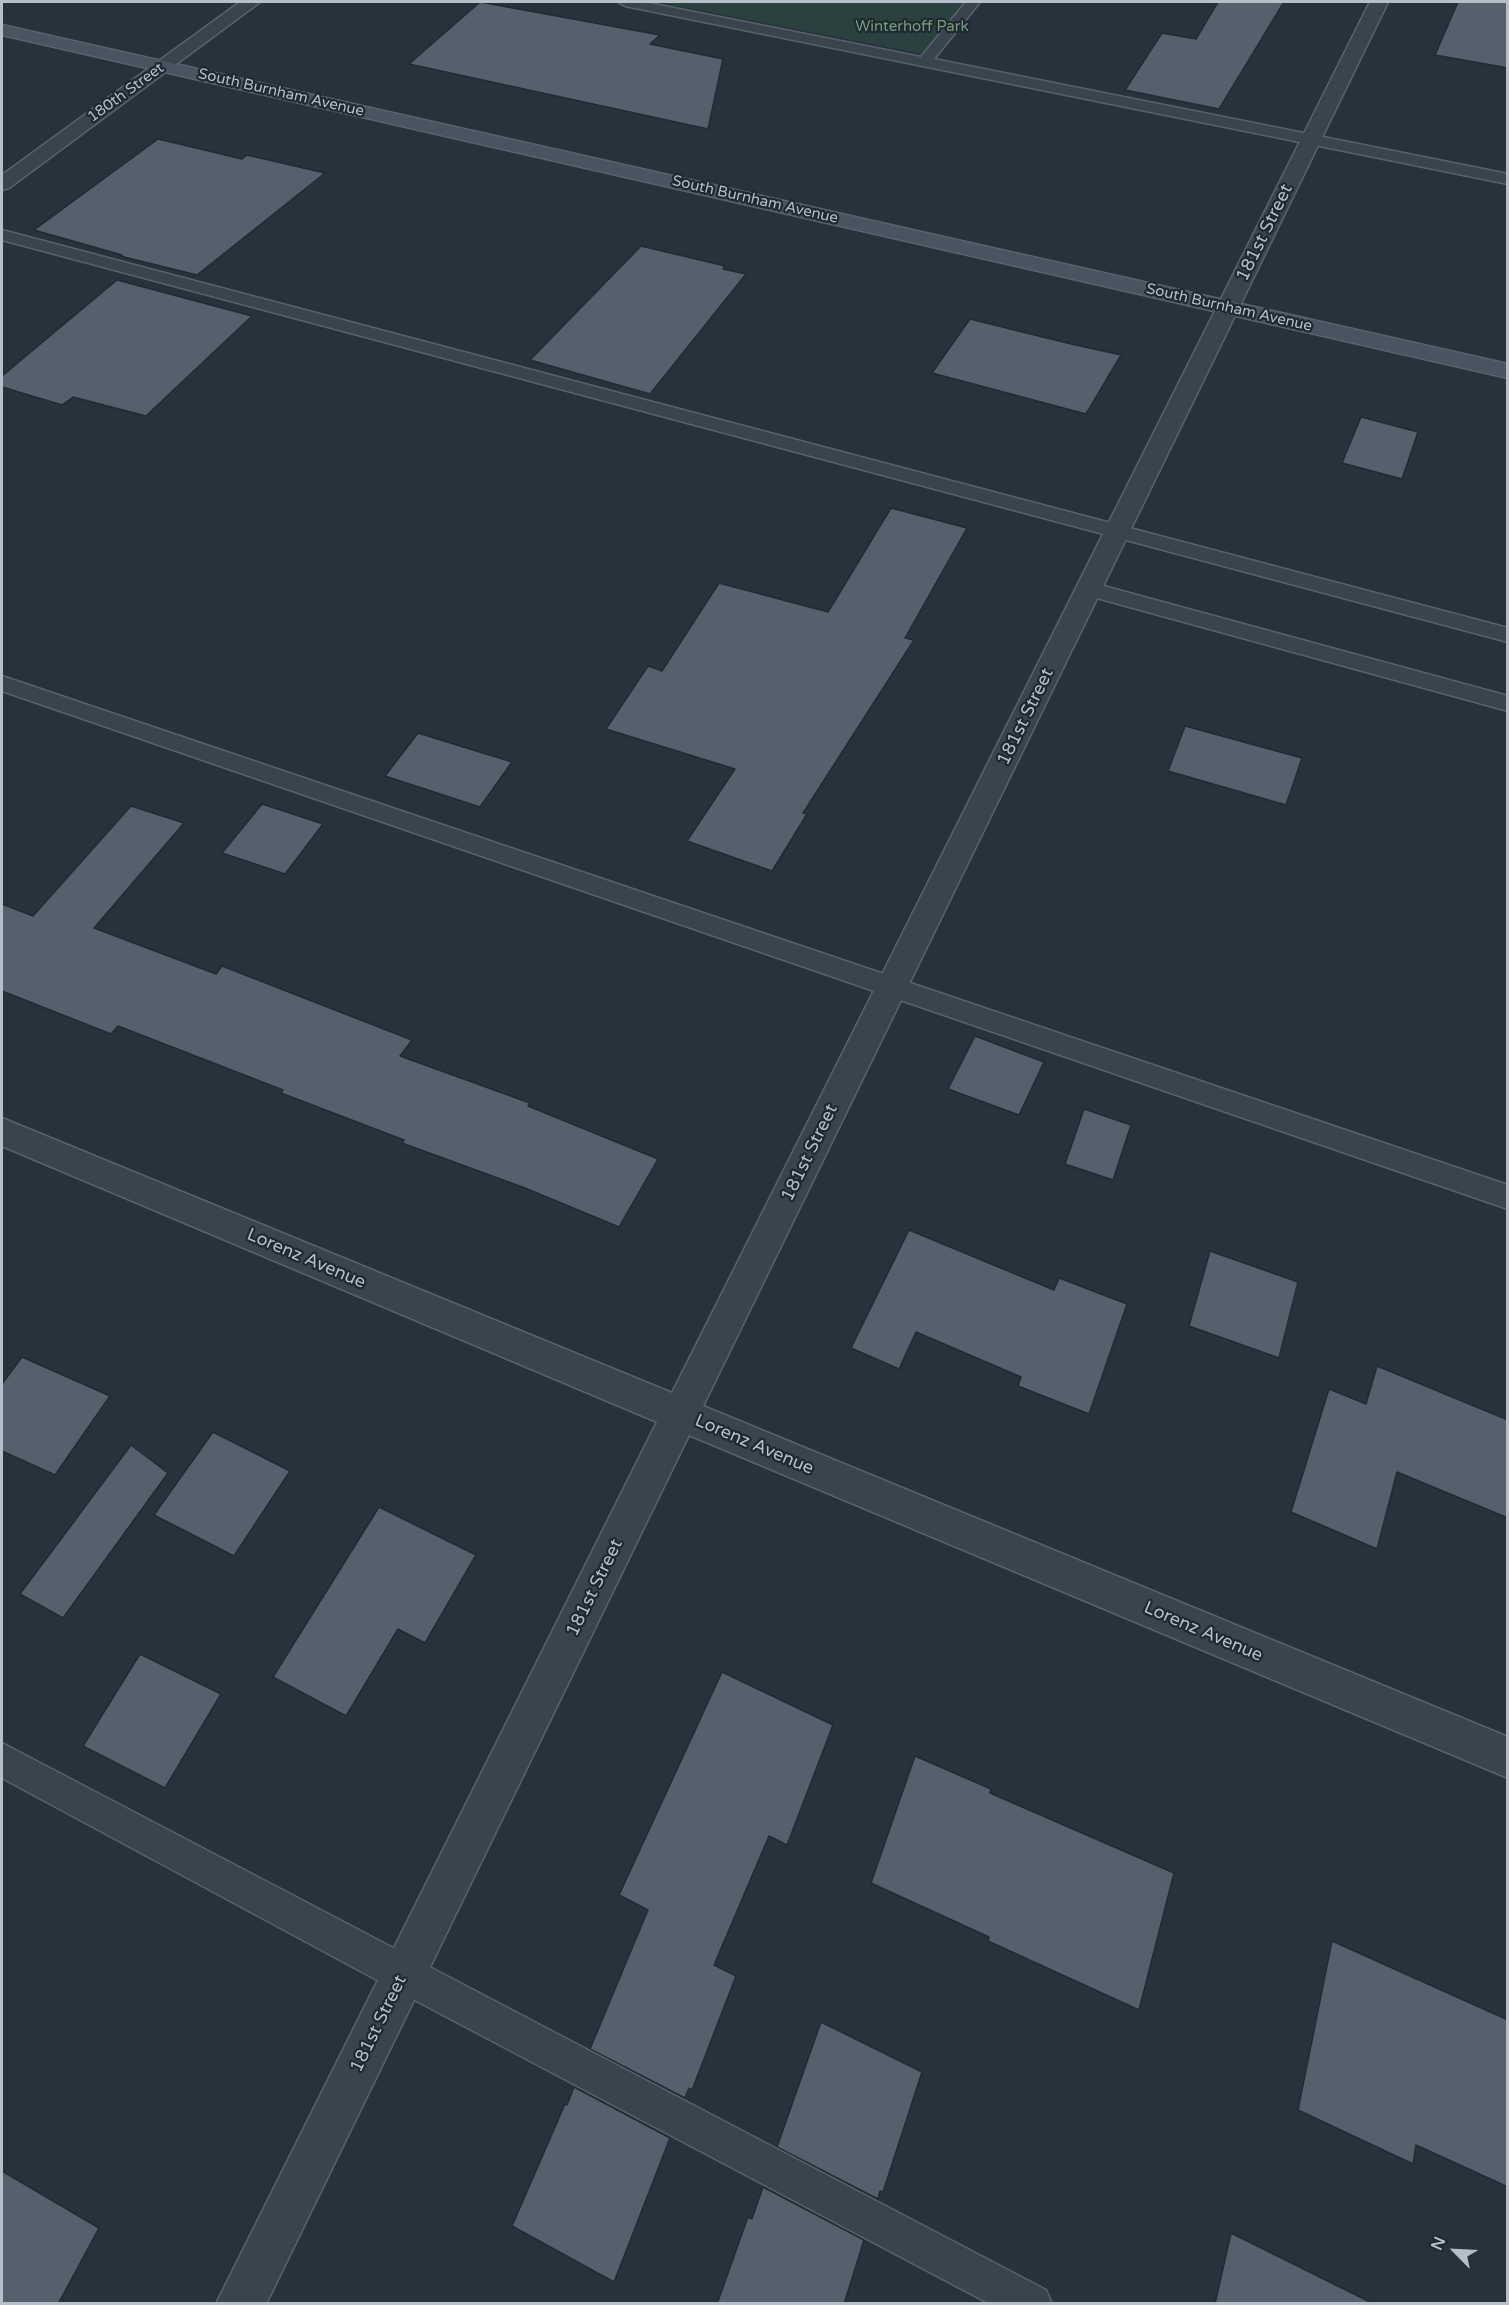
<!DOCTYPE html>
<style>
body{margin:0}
#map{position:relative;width:1509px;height:2305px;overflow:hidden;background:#26333c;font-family:"Varela Round",sans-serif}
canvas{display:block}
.frame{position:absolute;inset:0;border:3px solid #b6bfc8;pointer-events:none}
.north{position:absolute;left:1425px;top:2221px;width:60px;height:60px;-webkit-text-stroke:4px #1f2932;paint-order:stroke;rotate:294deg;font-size:16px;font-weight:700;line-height:24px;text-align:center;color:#b6bfc8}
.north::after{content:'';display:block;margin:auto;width:21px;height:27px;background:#b6bfc8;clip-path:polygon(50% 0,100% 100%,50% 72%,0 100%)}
</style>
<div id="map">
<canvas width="1509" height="2305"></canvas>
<div class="frame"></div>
<div class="north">N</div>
</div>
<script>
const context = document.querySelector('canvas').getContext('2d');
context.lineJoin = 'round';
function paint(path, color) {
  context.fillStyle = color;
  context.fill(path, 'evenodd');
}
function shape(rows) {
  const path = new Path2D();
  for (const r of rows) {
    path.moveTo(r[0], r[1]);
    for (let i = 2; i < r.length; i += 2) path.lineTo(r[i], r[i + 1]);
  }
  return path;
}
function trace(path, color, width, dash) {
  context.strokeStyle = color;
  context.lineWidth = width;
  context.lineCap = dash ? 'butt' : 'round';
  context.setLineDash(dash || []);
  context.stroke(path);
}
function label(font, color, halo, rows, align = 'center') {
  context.font = font + ' "Varela Round",sans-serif';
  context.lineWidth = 4.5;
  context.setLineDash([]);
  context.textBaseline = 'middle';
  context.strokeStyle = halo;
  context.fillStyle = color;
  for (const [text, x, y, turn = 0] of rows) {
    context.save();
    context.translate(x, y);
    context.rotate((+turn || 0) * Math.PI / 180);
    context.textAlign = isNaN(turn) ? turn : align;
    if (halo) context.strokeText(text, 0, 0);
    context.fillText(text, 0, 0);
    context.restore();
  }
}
paint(shape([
 [657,2,966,2,923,54]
]), '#2b413f');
const building = shape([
 [480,2,660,35,650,44,723,59,708,129,409,64,480,2],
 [1218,2,1284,2,1219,109,1125,90,1162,33,1196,39,1218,2],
 [1458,2,1508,2,1508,68,1435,55,1458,2],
 [158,139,242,159,247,155,325,173,197,275,120,256,122,255,34,230,158,139],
 [641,246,725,266,723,269,746,274,650,394,530,360,641,246],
 [117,280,252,316,146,416,73,397,62,405,2,387,2,376,117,280],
 [970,319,1067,343,1121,355,1086,414,932,373,970,319],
 [1361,417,1418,432,1402,479,1342,463,1361,417],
 [891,508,967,528,905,638,914,640,803,813,807,814,772,871,687,841,735,769,606,729,648,666,662,671,719,583,828,612,891,508],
 [1185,726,1302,758,1286,805,1168,771,1185,726],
 [418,733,512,762,480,807,385,776,418,733],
 [262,804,323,824,285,874,222,853,262,804],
 [131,806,184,823,94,928,216,974,222,966,412,1040,400,1056,530,1103,528,1106,658,1159,619,1227,525,1188,402,1143,404,1140,281,1093,283,1090,118,1026,111,1034,2,991,2,904,33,916,131,806],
 [975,1036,1044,1062,1019,1115,948,1089,975,1036],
 [1084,1109,1131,1125,1113,1180,1065,1164,1084,1109],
 [909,1230,1054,1290,1059,1278,1127,1304,1089,1414,1018,1386,1021,1377,916,1332,899,1369,851,1348,909,1230],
 [1210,1251,1298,1282,1279,1358,1189,1326,1210,1251],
 [22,1357,110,1396,55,1475,2,1451,2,1384,22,1357],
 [1377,1366,1508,1420,1508,1518,1397,1472,1377,1549,1291,1512,1329,1389,1366,1404,1377,1366],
 [213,1432,290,1471,234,1556,154,1515,213,1432],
 [131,1445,168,1473,63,1618,20,1594,131,1445],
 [379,1507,476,1555,425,1643,398,1629,346,1716,273,1677,379,1507],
 [140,1654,221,1694,165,1788,83,1746,140,1654],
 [722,1672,833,1725,787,1845,769,1836,714,1965,736,1976,692,2090,689,2088,685,2098,590,2049,648,1910,619,1895,722,1672],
 [915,1756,991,1789,990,1793,1174,1873,1139,2010,988,1941,989,1937,871,1883,915,1756],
 [1332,1941,1508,2020,1508,2187,1416,2145,1413,2164,1298,2110,1332,1941],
 [821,2022,922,2072,883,2192,880,2191,878,2199,777,2147,821,2022],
 [574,2087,670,2138,614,2282,512,2226,565,2104,567,2105,574,2087],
 [2,2171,99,2228,58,2304,2,2304,2,2171],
 [763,2187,864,2240,844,2304,717,2304,748,2217,752,2219,763,2187],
 [1231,2233,1374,2304,1215,2304,1231,2233]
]);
paint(building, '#54616c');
trace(building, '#212b34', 1.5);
const lane = shape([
 [618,2,644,2,921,57,966,2,980,2,934,59,1508,174,1508,184,625,6,618,2],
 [2,230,1508,628,1508,642,2,240,2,230],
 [1089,582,1508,696,1508,711,1082,594,1079,589,1082,584,1089,582],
 [2,676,1508,1185,1508,1209,2,691,2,676],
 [2,1743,1046,2290,1052,2304,990,2304,390,1987,2,1778,2,1743]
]);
const street = shape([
 [240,2,260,2,9,188,2,190,2,175,240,2],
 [1370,2,1388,2,703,1406,1508,1737,1508,1778,689,1435,266,2304,216,2304,657,1422,2,1146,2,1118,672,1393,1370,2]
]);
const secondary = shape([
 [2,25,1508,364,1508,378,2,35,2,25]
]);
trace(lane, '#58626b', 3);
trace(street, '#58626b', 3);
trace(secondary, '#58626b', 3);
paint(lane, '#3a444d');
paint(street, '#3a444d');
paint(secondary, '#48545f');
label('15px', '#769c79', '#1f2932', [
 ["Winterhoff Park",912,27]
]);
label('15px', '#b6bfc8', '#1f2932', [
 ["180th Street",126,93,-36],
 ["South Burnham Avenue",281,93,13],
 ["South Burnham Avenue",755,200,13],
 ["South Burnham Avenue",1229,308,13]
]);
label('18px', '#b6bfc8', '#1f2932', [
 ["181st Street",1265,233,-64],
 ["181st Street",1026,717,-64],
 ["181st Street",810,1153,-64],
 ["Lorenz Avenue",306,1259,23],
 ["Lorenz Avenue",754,1445,23],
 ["181st Street",595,1588,-64],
 ["Lorenz Avenue",1203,1632,23],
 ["181st Street",379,2024,-64]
]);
</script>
